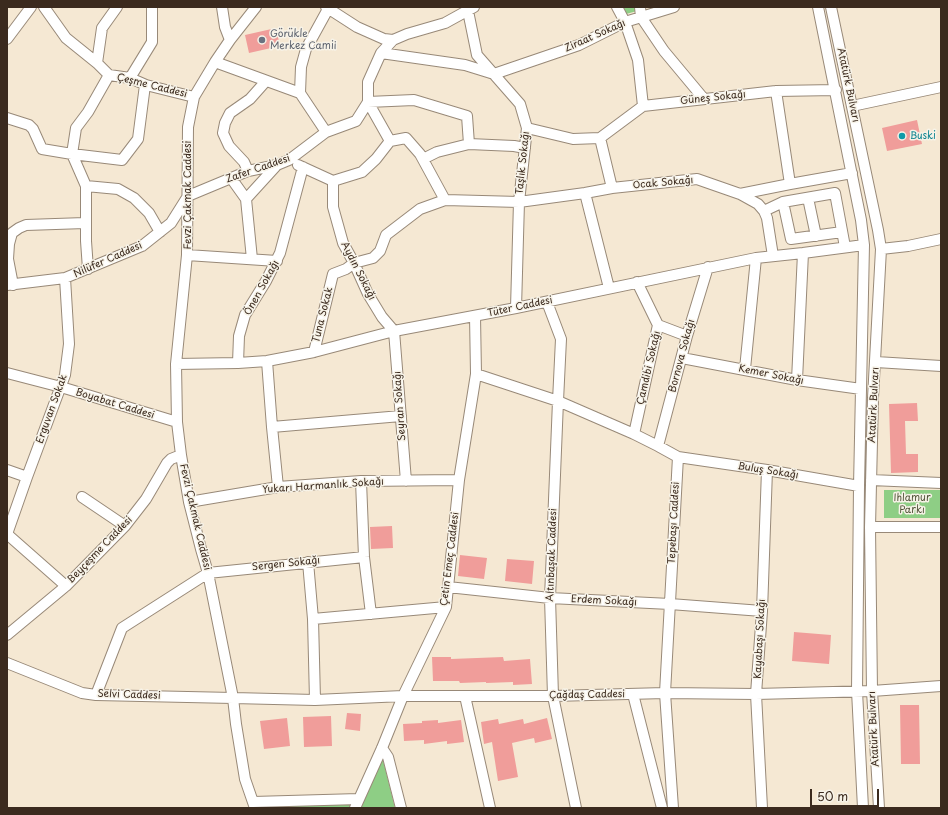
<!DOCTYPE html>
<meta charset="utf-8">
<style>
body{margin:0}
#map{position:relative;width:948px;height:815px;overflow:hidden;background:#f5e8d3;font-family:"Playpen Sans",sans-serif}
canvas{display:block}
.frame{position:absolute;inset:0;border:8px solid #3b2a1e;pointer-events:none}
.scale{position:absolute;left:810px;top:789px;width:69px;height:18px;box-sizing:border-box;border:2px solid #3b2a1e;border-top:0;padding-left:5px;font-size:12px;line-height:14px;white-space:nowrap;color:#3b2a1e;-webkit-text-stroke:3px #f7f3e8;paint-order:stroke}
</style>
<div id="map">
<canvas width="948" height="815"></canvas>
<div class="frame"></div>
<div class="scale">50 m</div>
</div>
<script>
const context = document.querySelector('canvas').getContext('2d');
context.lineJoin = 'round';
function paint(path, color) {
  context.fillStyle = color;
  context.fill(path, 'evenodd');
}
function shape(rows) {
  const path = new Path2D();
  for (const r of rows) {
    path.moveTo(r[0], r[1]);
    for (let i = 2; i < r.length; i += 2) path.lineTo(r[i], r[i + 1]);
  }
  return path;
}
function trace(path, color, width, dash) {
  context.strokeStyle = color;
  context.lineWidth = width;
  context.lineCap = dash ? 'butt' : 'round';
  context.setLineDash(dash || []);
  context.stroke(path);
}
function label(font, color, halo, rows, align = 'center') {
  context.font = font + ' "Playpen Sans",sans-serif';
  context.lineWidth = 3;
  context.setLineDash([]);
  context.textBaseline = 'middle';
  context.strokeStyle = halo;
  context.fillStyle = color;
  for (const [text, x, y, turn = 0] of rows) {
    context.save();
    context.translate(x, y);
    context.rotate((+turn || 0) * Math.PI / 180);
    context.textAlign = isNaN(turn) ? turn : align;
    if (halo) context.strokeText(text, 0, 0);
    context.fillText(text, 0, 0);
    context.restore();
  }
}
paint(shape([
 [623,7,636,7,637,11,626,14],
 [884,490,941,490,941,518,884,518],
 [382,756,395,808,270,808,270,807,359,799]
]), '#8ece85');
paint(shape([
 [276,28,280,46,249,53,245,35],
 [917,120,922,144,887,151,882,128],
 [917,403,918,421,905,421,906,454,918,454,918,472,891,473,889,404],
 [392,526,393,548,371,549,370,527],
 [460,555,487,558,484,579,458,576],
 [507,559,534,561,532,584,505,581],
 [794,632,831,635,829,664,792,661],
 [432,657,451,657,451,659,503,657,504,661,530,659,532,684,513,685,513,682,486,683,486,682,460,683,459,681,433,681],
 [900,705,919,705,920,764,901,764],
 [347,713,361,714,360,731,345,729],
 [331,716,332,746,304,747,303,717],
 [287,718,290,746,264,749,260,721],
 [547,718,552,739,535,743,534,738,512,743,518,777,498,781,492,742,484,744,481,722,498,719,499,724,523,719,524,724],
 [438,720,438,723,461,720,464,742,447,744,447,741,424,744,424,740,404,741,403,724,422,723,422,721]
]), '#f09d9a');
const minor = shape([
 [44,7,66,38,97,63,109,75,130,78,146,85,194,97],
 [222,7,225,27,230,40],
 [326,7,357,27,384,39,393,40],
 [617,7,625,22,638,60,643,106],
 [640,7,641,17,664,51,704,99],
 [818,7,861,220,864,245,859,486,857,691,863,808],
 [831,7,878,230,881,249,873,398,870,527,872,691,879,808],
 [468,11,477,55,520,104,527,128,519,202,516,308],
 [7,39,31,7],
 [381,53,465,65,494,74,579,45,625,22,674,7],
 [215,62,300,93,326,132],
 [97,63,102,28,117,7],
 [130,78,152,42,152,7],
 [776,91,790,184],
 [300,93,301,67,306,49,328,9],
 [852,106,941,87],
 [7,118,29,125,33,129,42,149,72,154,122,160,138,139,145,85],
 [527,128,573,139,600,138,612,188],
 [600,138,643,106,776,91,836,90],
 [469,144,467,116,414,100,368,102,390,141,406,138,420,154,445,200,519,202,585,193,612,188,697,179,740,194,790,184,852,173],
 [423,159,437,152,469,144,514,146,525,148],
 [298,165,333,181,362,172,376,159,390,141],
 [248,171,244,162,229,146,223,133,225,123,230,113,250,99,266,81],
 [231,178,246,199,252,259],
 [333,181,333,207,343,243,354,263,368,294,382,317,394,331],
 [86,186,118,189,134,198,149,213,160,232],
 [585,193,609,288],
 [740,194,758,204,764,211,767,218,773,256],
 [808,198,816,236],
 [246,199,277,165],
 [783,202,791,239,842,232],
 [764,211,783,202,835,193,845,247],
 [881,249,908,246,941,239],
 [187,255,277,261],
 [88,269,86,241,86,186,72,154,76,128,88,112,109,75],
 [7,285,65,278,142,246,171,223,188,196,248,171,277,165,289,160,326,132,356,121,368,102,368,82,381,53,393,40,407,34,445,23,474,7],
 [13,285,8,259,9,244,12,233,19,228,26,225,85,223],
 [547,302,561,339,558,401,550,598,553,696,576,808],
 [658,325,687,336],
 [394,331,406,481],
 [314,352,333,274,346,269,354,263,373,258,380,251,386,235,420,209,445,200],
 [682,358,797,380,861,389],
 [267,361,272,427,278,487],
 [876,362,941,366],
 [238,363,239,336,245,315,266,281,280,253,303,167],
 [176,364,238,363,267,361,314,352,394,331,516,308,756,258,803,253,864,245],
 [745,369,756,258],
 [7,373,61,387,177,422],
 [476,374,558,401,634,434,658,446,678,457,665,693,673,808],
 [797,380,803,253],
 [272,427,401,416],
 [634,434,658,325,637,282],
 [658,446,687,336,708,267],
 [678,457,767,470,859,486],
 [7,470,27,477],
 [871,480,941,483],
 [361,481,364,557,371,614],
 [82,497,125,526],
 [189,502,278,487,361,481,459,480],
 [870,527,941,527],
 [7,534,27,477,65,375,69,344,65,278],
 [7,534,66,586],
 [308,562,313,619,315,700],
 [448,587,550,598,670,604,762,611],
 [313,619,446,607],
 [7,635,66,586,125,526,146,499,167,463,171,459,181,455],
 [7,663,82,693,96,695,233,698,315,700,403,696,553,696,665,693,756,694,872,691,941,686],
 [633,694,662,808],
 [96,695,122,628,208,573,364,557],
 [465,696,490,808],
 [382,748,388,757,401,808],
 [253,802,359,799],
 [255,808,245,779,236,724,233,698,208,573,201,549,189,502,181,455,177,422,176,364,187,255,188,127,194,97,215,62,230,40,256,7],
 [355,808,382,748,403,696,446,607,459,480,476,374,475,316],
 [762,808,756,694,762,611,767,470]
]);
trace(minor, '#988978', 12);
trace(minor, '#fff', 10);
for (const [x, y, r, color] of [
 [262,40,4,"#6b7280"],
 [902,136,4,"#0f9aa8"]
]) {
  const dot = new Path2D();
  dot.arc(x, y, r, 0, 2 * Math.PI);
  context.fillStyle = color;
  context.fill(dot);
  trace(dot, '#f7f3e8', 1.5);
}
label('10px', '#5b616d', '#f7f3e8', [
 ["Görükle",270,34],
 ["Merkez Camii",270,46]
], 'left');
label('10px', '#3b2a1e', '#f7f3e8', [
 ["Ziraat Sokağı",595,36,-24],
 ["Atatürk Bulvarı",848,85,78],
 ["Çeşme Caddesi",152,86,14],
 ["Güneş Sokağı",713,98,-6],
 ["Taşlık Sokağı",523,163,-84],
 ["Zafer Caddesi",258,169,-19],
 ["Ocak Sokağı",663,183,-5],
 ["Fevzi Çakmak Caddesi",188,195,-90],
 ["Nilüfer Caddesi",108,260,-24],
 ["Aydın Sokağı",358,271,63],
 ["Önen Sokağı",262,288,-61],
 ["Tüter Caddesi",520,307,-12],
 ["Tuna Sokak",323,315,-76],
 ["Bornova Sokağı",682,356,-75],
 ["Çamdibi Sokağı",649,368,-77],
 ["Kemer Sokağı",771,375,11],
 ["Boyabat Caddesi",115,404,17],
 ["Atatürk Bulvarı",874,405,-87],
 ["Seyran Sokağı",400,406,-94],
 ["Erguvan Sokak",52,409,-70],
 ["Buluş Sokağı",768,471,9],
 ["Yukarı Harmanlık Sokağı",323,486,-4],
 ["Fevzi Çakmak Caddesi",195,517,77],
 ["Tepebaşı Caddesi",674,523,-87],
 ["Beyçeşme Caddesi",100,550,-46],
 ["Altınbaşak Caddesi",552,555,-88],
 ["Çetin Emeç Caddesi",450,559,-83],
 ["Sergen Sokağı",286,564,-6],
 ["Erdem Sokağı",604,601,3],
 ["Kayabaşı Sokağı",760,639,-87],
 ["Selvi Caddesi",129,695,2],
 ["Çağdaş Caddesi",587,695,-1],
 ["Atatürk Bulvarı",874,729,-93]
]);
label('10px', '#0d838f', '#f7f3e8', [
 ["Buski",910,136]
], 'left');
label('10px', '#505338', '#f7f3e8', [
 ["Ihlamur",912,498],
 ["Parkı",912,510]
]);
</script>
